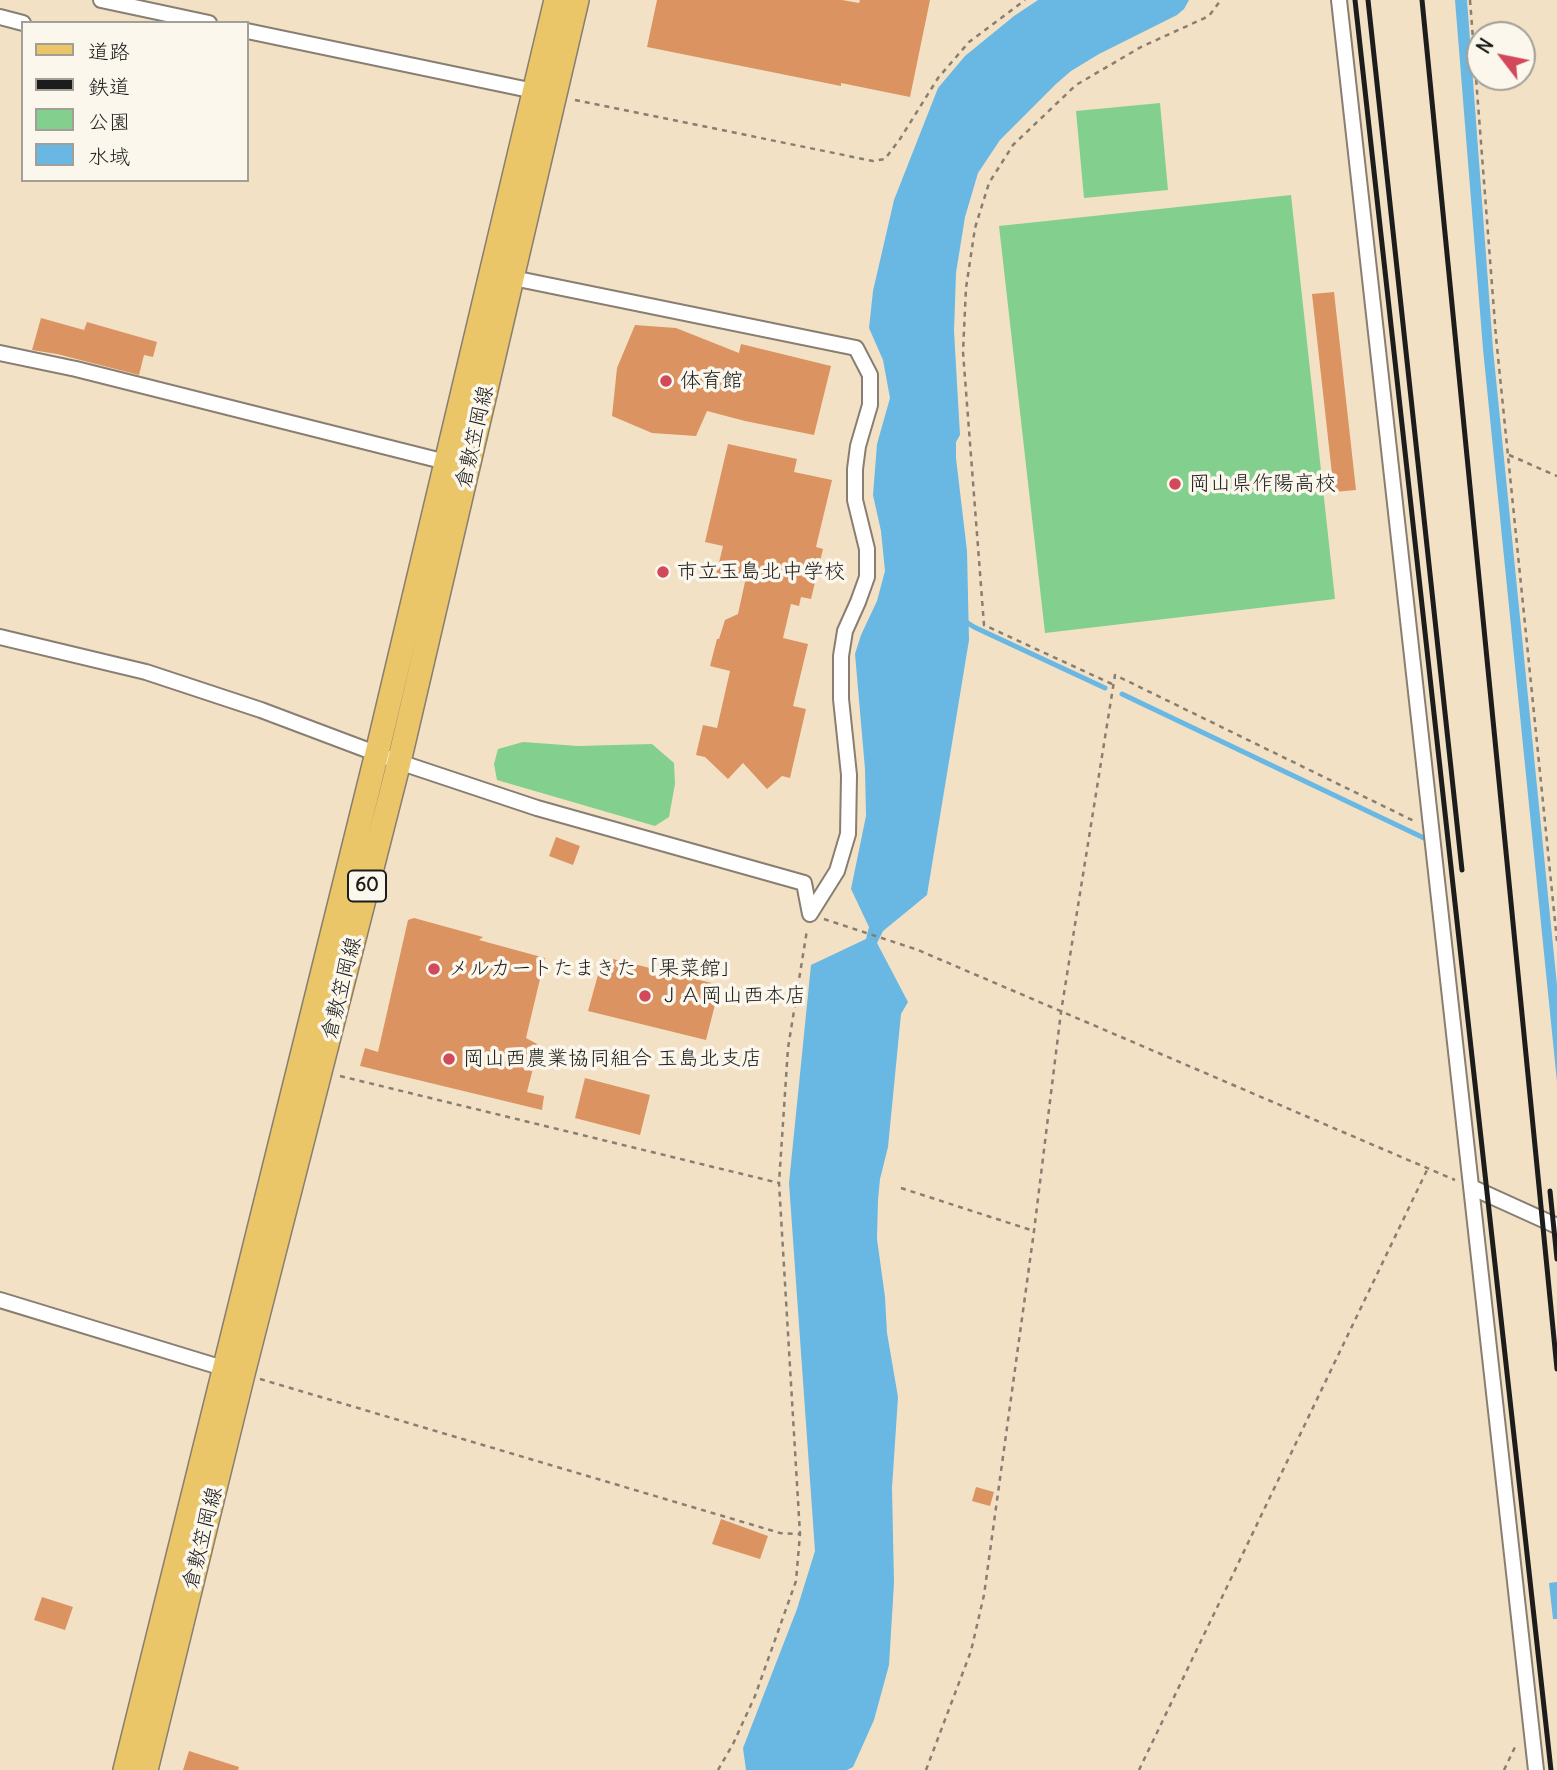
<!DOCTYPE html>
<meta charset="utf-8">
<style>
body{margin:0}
#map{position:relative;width:1557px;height:1770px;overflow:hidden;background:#f3e1c6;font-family:Delius,"Klee One",sans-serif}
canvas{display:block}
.legend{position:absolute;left:21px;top:21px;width:228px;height:161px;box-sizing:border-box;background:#fbf7ec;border:2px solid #a29f99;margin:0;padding:9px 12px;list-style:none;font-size:21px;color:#1c1c1c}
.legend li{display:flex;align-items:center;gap:14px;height:35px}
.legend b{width:35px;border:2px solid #a29f99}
.north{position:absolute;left:1466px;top:21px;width:70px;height:70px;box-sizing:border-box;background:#fbf7ec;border:2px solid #a29f99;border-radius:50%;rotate:302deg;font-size:19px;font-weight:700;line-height:28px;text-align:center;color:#1c1c1c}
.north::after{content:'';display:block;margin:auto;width:24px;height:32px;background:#d1495b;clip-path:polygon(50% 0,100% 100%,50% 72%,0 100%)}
</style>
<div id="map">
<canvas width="1557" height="1770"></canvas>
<ul class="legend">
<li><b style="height:9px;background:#ebc669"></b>道路</li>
<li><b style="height:9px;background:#1c1c1c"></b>鉄道</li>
<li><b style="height:19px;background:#83d08e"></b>公園</li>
<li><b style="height:19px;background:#69b7e3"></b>水域</li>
</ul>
<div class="north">N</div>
</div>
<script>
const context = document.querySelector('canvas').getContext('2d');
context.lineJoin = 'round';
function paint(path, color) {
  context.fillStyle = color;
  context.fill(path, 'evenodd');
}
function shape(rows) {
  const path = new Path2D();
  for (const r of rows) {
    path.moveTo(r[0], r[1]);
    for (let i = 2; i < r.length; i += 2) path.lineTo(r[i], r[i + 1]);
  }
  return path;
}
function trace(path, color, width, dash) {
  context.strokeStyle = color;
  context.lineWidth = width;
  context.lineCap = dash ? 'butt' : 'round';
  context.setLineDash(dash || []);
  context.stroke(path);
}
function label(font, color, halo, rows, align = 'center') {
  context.font = font + ' Delius,"Klee One",sans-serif';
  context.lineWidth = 7;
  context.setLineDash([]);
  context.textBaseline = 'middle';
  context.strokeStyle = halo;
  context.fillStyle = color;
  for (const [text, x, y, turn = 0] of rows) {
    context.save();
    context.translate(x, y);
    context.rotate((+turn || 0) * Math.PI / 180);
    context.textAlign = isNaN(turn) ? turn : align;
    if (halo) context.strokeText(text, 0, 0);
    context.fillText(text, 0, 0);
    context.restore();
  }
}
paint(shape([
 [1160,103,1168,190,1084,198,1076,111],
 [1291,195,1335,599,1045,633,999,226],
 [523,742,578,746,652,744,674,763,675,784,669,817,655,826,497,780,494,764,498,749]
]), '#83d08e');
paint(shape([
 [1038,0,1189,0,1184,9,1177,15,1099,54,1071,71,1056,84,1000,140,978,173,965,217,956,273,954,331,960,435,956,442,956,458,967,551,969,640,927,895,883,931,877,943,908,1002,901,1014,888,1147,880,1179,878,1200,877,1239,885,1297,887,1333,898,1397,892,1488,894,1583,889,1665,874,1720,853,1767,847,1770,746,1770,743,1748,797,1609,815,1551,789,1183,811,965,866,939,869,927,851,889,866,816,865,769,855,654,861,635,877,601,885,571,881,531,873,495,877,444,890,398,883,360,869,328,873,291,894,200,938,88,965,56,1014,16],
 [1455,0,1467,0,1493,349,1557,985,1557,1082,1483,349],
 [1557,1582,1557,1619,1553,1619,1549,1583]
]), '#69b7e3');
trace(shape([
 [963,620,974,627,1105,688],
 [1122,694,1426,839]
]), '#69b7e3', 5);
paint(shape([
 [657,0,842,0,859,3,860,0,930,0,910,97,841,83,841,86,647,47],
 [1334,292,1356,490,1334,492,1312,294],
 [41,318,84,330,87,322,157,342,153,357,144,355,139,375,57,354,32,350],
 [635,325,676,328,739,353,741,344,831,366,814,435,745,421,707,411,696,436,652,433,612,416,617,368],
 [728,444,797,459,794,472,832,480,816,547,823,549,811,599,801,597,799,606,791,604,783,638,808,644,793,706,806,709,790,778,782,776,767,789,743,763,728,779,705,757,696,755,703,725,717,728,730,671,710,666,717,639,719,639,725,620,738,614,745,582,716,575,723,546,705,542],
 [556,837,580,846,573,865,549,856],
 [414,918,483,937,479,940,545,958,526,1038,539,1045,527,1092,544,1096,542,1110,360,1066,365,1048,378,1052,408,920],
 [613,959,720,985,706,1040,588,1011,601,964,611,967],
 [585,1078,650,1095,640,1135,575,1118],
 [976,1487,994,1492,990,1506,972,1501],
 [721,1519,768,1536,760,1559,712,1544],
 [42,1597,73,1607,65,1630,34,1620],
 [189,1751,239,1767,238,1770,183,1770]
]), '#db9361');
const street = shape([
 [101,0,209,23],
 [1339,0,1536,1770],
 [0,17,23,23],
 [247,31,539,92],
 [508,275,513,278,856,348,870,375,870,405,858,446,855,469,855,500,867,549,867,577,858,602,845,631,841,656,841,699,849,775,848,834,837,871,810,914],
 [0,353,76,369,454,464],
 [0,637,146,672,261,710,399,762,537,808,804,883,810,914],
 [1471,1187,1557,1226],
 [0,1300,223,1368]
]);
const primary = shape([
 [125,1770,377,753,556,0],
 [146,1770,243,1374,399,762,577,0]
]);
trace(street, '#887e71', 18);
trace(primary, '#887e71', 26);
trace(shape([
 [1470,0,1496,337,1557,941],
 [575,100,873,161,885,159,900,139,938,78,969,42,1025,0],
 [1509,455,1557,476],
 [1112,684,984,625,963,352,966,288,975,228,989,183,1013,145,1076,85,1141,47,1209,16,1221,0],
 [824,919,918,950,1455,1180],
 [340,1076,779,1183],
 [901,1188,1034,1231],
 [260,1379,780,1533,800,1534],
 [718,1770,733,1744,755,1696,796,1581,800,1534,779,1183,788,1048,807,930],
 [926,1770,971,1651,984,1595,1034,1231,1061,1012,1115,675,1416,822],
 [1139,1770,1428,1168],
 [1504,1770,1516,1745]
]), '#887e71', 2.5, [5, 5]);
trace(street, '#fff', 14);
trace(primary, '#ebc669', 23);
trace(shape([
 [1355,0,1551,1770],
 [1368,0,1462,870],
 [1422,0,1557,1369],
 [1550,1191,1557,1259]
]), '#1c1c1c', 5);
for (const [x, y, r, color] of [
 [666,381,7,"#d1495b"],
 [1175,484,7,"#d1495b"],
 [663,572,7,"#d1495b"],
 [434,969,7,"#d1495b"],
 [645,996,7,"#d1495b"],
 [449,1059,7,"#d1495b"]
]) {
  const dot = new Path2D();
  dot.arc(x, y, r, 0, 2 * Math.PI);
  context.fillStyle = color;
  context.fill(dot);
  trace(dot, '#fbf7ec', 2.5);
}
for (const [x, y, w] of [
 [367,886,38]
]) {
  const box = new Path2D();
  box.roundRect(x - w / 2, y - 15.5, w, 31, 5);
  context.fillStyle = '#fbf7ec';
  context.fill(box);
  trace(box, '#1c1c1c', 2);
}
label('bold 19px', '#1c1c1c', null, [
 ["60",367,886]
]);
label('21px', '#1c1c1c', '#fbf7ec', [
 ["体育館",680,381],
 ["岡山県作陽高校",1189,484],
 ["市立玉島北中学校",677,572],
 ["メルカートたまきた「果菜館」",448,969],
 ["ＪＡ岡山西本店",659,996],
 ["岡山西農業協同組合 玉島北支店",463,1059]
], 'left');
label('21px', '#1c1c1c', '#fbf7ec', [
 ["倉敷笠岡線",475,437,-77],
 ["倉敷笠岡線",342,988,-76],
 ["倉敷笠岡線",203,1538,-76]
]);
</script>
